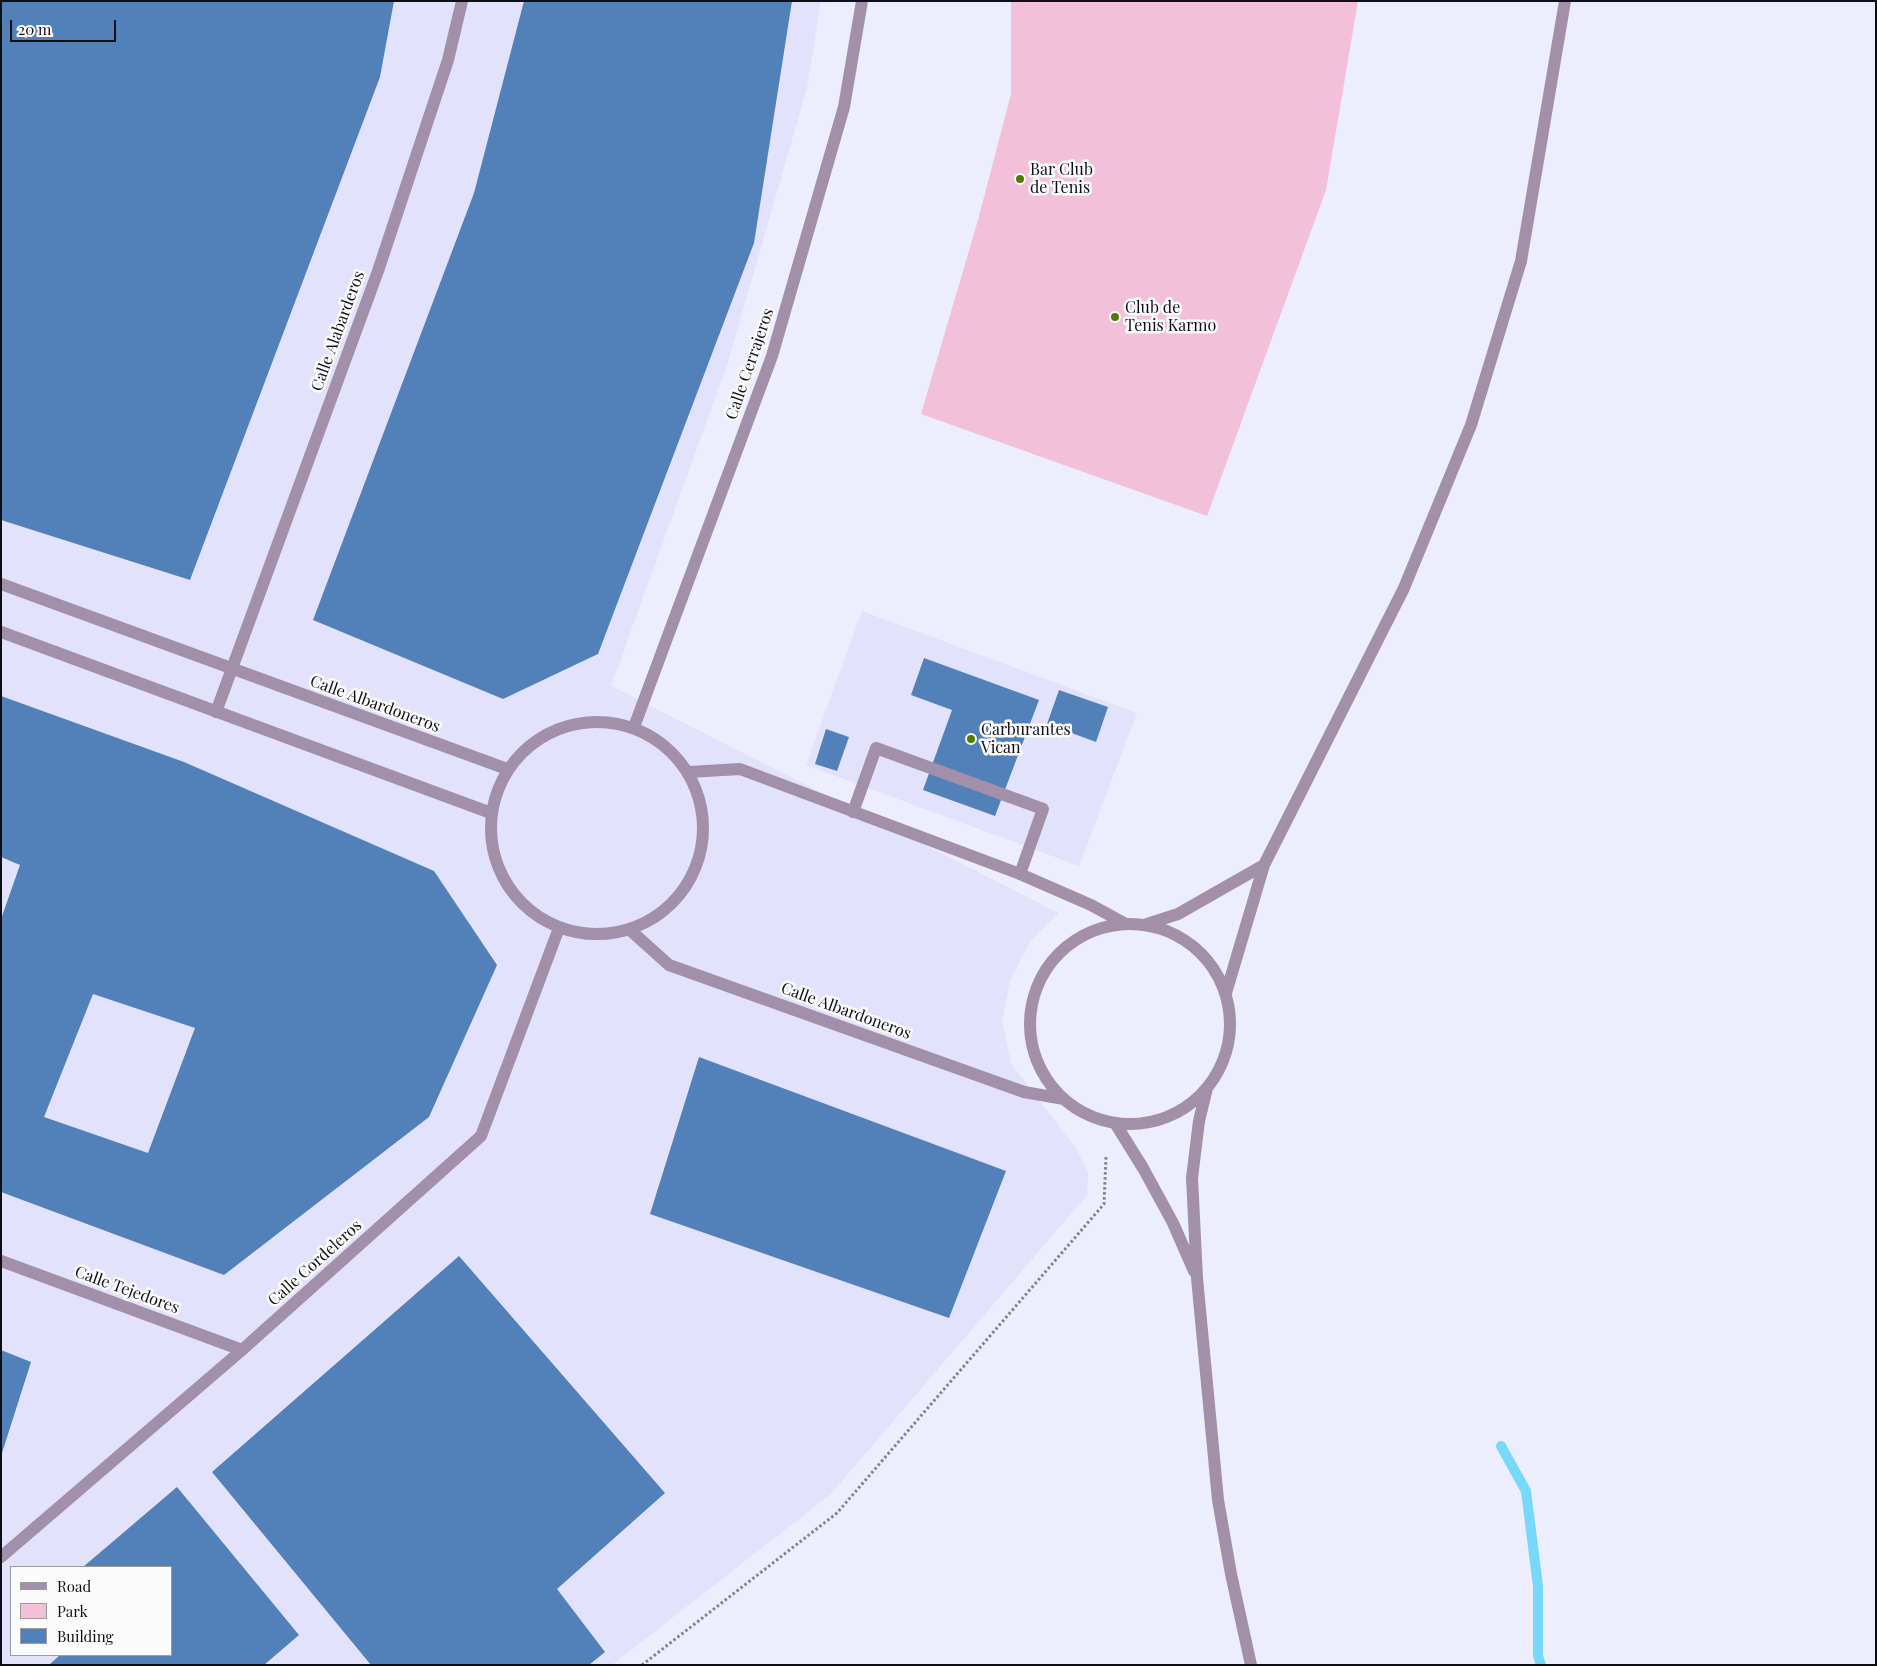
<!DOCTYPE html>
<style>
body{margin:0}
#map{position:relative;width:1877px;height:1666px;overflow:hidden;background:#ecedfd;font-family:"Playfair Display",serif}
canvas{display:block}
.frame{position:absolute;inset:0;border:2px solid #0e0e16;pointer-events:none}
.legend{position:absolute;left:10px;top:1566px;width:162px;height:90px;box-sizing:border-box;background:#fbfbfb;border:1px solid #9c9c9f;margin:0;padding:6px 9px;list-style:none;font-size:15px;color:#0e0e16}
.legend li{display:flex;align-items:center;gap:10px;height:25px}
.legend b{width:25px;border:1px solid #9c9c9f}
.scale{position:absolute;left:10px;top:20px;width:106px;height:22px;box-sizing:border-box;border:2px solid #0e0e16;border-top:0;padding-left:6px;font-size:15px;line-height:18px;white-space:nowrap;color:#0e0e16;-webkit-text-stroke:4px #fbfbfb;paint-order:stroke}
</style>
<div id="map">
<canvas width="1877" height="1666"></canvas>
<div class="frame"></div>
<ul class="legend">
<li><b style="height:6px;background:#a28faa"></b>Road</li>
<li><b style="height:14px;background:#f2c0d9"></b>Park</li>
<li><b style="height:14px;background:#5281ba"></b>Building</li>
</ul>
<div class="scale">20 m</div>
</div>
<script>
const context = document.querySelector('canvas').getContext('2d');
context.lineJoin = 'round';
function paint(path, color) {
  context.fillStyle = color;
  context.fill(path, 'evenodd');
}
function shape(rows) {
  const path = new Path2D();
  for (const r of rows) {
    if (r.length === 3) {
      path.moveTo(r[0] + r[2], r[1]);
      path.arc(r[0], r[1], r[2], 0, 2 * Math.PI);
      continue;
    }
    path.moveTo(r[0], r[1]);
    for (let i = 2; i < r.length; i += 2) path.lineTo(r[i], r[i + 1]);
  }
  return path;
}
function trace(path, color, width, dash) {
  context.strokeStyle = color;
  context.lineWidth = width;
  context.lineCap = dash ? 'butt' : 'round';
  context.setLineDash(dash || []);
  context.stroke(path);
}
function label(font, color, halo, rows, align = 'center') {
  context.font = font + ' "Playfair Display",serif';
  context.lineWidth = 5;
  context.setLineDash([]);
  context.textBaseline = 'middle';
  context.strokeStyle = halo;
  context.fillStyle = color;
  for (const [text, x, y, turn = 0] of rows) {
    context.save();
    context.translate(x, y);
    context.rotate((+turn || 0) * Math.PI / 180);
    context.textAlign = isNaN(turn) ? turn : align;
    if (halo) context.strokeText(text, 0, 0);
    context.fillText(text, 0, 0);
    context.restore();
  }
}
paint(shape([
 [1,1,821,1,807,88,728,362,611,686,1059,913,1031,940,1010,981,1002,1021,1011,1063,1077,1150,1088,1173,1087,1195,831,1494,612,1665,1,1665],
 [11,1567,171,1567,171,1655,11,1655],
 [862,611,1137,713,1079,866,806,765]
]), '#e2e2fd');
paint(shape([
 [1011,1,1358,1,1326,190,1207,516,921,414,978,220,1011,94]
]), '#f2c0d9');
trace(shape([
 [1501,1446,1526,1491,1538,1586,1538,1656,1541,1665]
]), '#78d8f9', 10);
paint(shape([
 [1,1,394,1,380,77,190,580,1,520],
 [524,1,792,1,754,243,598,654,503,699,313,620,474,193],
 [924,658,1039,700,995,816,923,790,952,710,911,695],
 [1059,690,1108,707,1096,742,1047,724],
 [1,696,184,762,434,871,497,965,429,1117,224,1275,1,1192,1,919,20,865,1,857],
 [93,994,195,1028,148,1153,44,1117],
 [826,729,849,737,837,771,815,764],
 [699,1057,1006,1171,949,1318,650,1214],
 [459,1256,665,1493,557,1589,605,1652,589,1665,371,1665,212,1472],
 [1,1350,31,1362,2,1453,1,1453],
 [177,1487,299,1635,264,1665,49,1665,60,1655,171,1655,171,1567,83,1567]
]), '#5281ba');
trace(shape([
 [642,1665,837,1513,1104,1204,1106,1157]
]), '#81828e', 3, [2.5, 2.5]);
trace(shape([
 [853,812,876,748,1043,809,1020,874]
]), '#a28faa', 12);
trace(shape([
 [1,584,507,769],
 [1,632,491,813],
 [216,712,378,271,448,60,462,1],
 [1,1261,242,1350],
 [1,1557,242,1350,481,1136,559,928]
]), '#a28faa', 12);
trace(shape([
 [597,828,106],
 [634,727,772,356,844,107,862,1],
 [689,772,740,769,1020,874,1091,905,1124,923],
 [1130,1024,100],
 [1147,924,1178,914,1264,865],
 [630,930,669,965,1024,1092,1064,1099],
 [1226,993,1264,865,1404,588,1471,425,1521,261,1565,1],
 [1207,1088,1199,1121,1192,1178,1197,1278,1218,1500,1231,1574,1251,1665],
 [1115,1123,1143,1168,1173,1223,1194,1271]
]), '#a28faa', 12);
for (const [x, y, r, color] of [
 [1020,179,5,"#4f7c00"],
 [1115,317,5,"#4f7c00"],
 [971,739,5,"#4f7c00"]
]) {
  const dot = new Path2D();
  dot.arc(x, y, r, 0, 2 * Math.PI);
  context.fillStyle = color;
  context.fill(dot);
  trace(dot, '#fbfbfb', 2);
}
label('16px', '#0e0e16', '#fbfbfb', [
 ["Bar Club",1030,170],
 ["de Tenis",1030,188],
 ["Club de",1125,308],
 ["Tenis Karmo",1125,326],
 ["Carburantes",981,730],
 ["Vican",981,748]
], 'left');
label('16px', '#0e0e16', '#fbfbfb', [
 ["Calle Alabarderos",338,331,-70],
 ["Calle Cerrajeros",750,364,-71],
 ["Calle Albardoneros",375,704,20],
 ["Calle Albardoneros",846,1011,20],
 ["Calle Cordeleros",315,1263,-42],
 ["Calle Tejedores",127,1290,20]
]);
</script>
